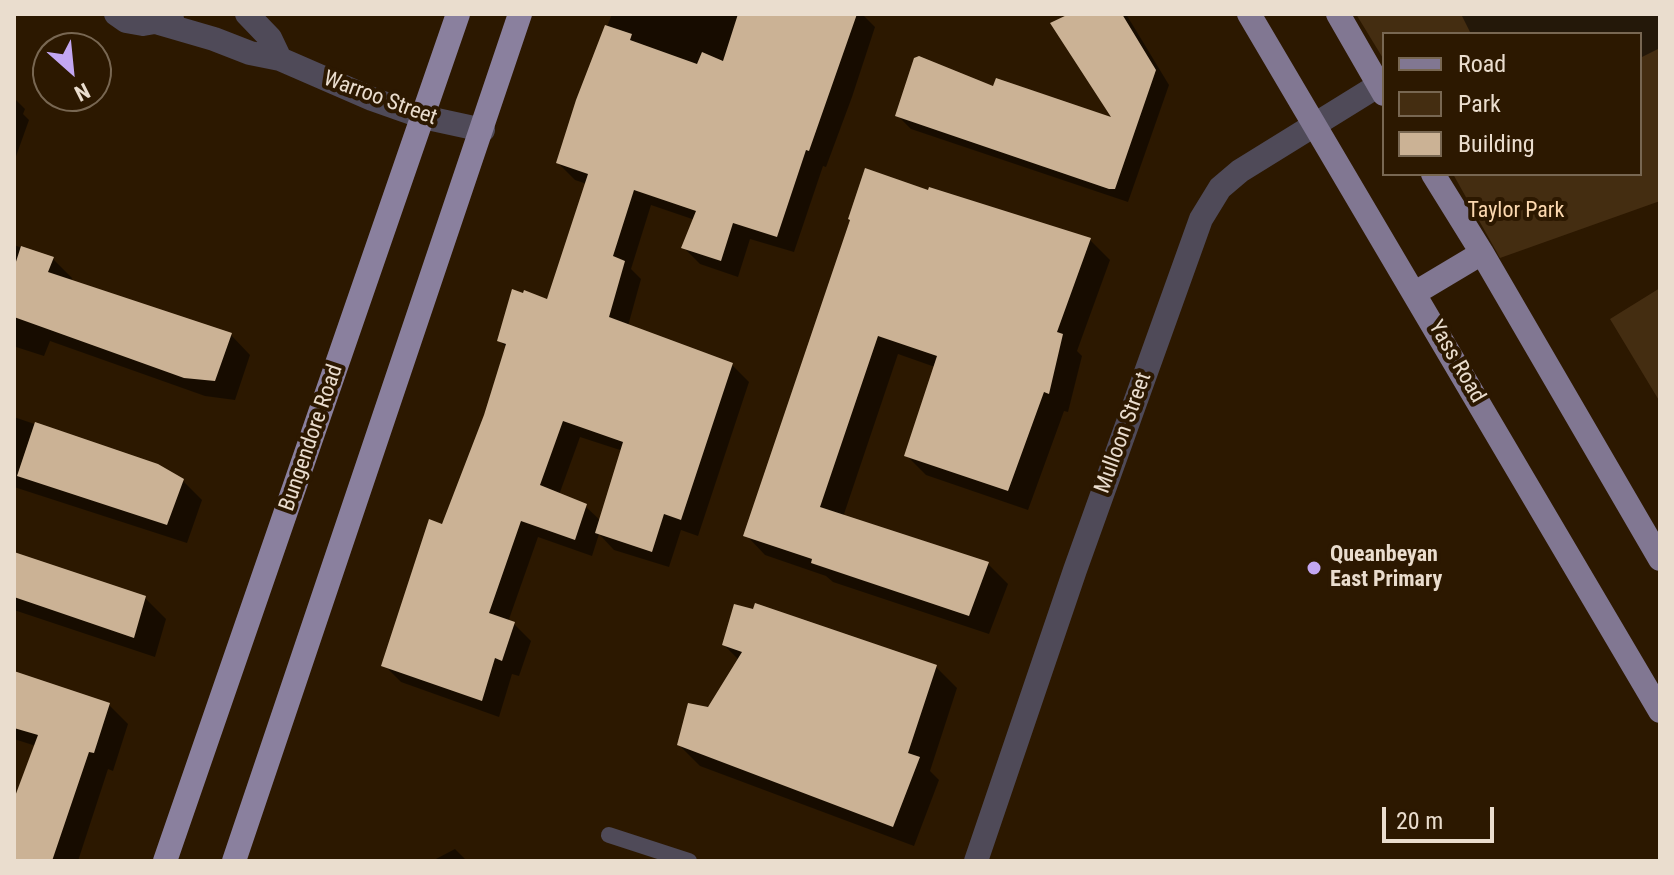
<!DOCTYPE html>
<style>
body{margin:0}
#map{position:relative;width:1674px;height:875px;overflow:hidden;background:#2c1800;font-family:"Roboto Condensed",sans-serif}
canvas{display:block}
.frame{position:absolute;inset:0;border:16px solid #eaddce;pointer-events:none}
.legend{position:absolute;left:1382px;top:32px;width:260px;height:144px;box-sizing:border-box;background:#2c1800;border:2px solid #786752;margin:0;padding:10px 14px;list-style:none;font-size:24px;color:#eaddce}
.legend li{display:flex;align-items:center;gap:16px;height:40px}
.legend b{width:40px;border:2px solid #786752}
.north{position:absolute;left:32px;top:32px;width:80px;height:80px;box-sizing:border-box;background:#2c1800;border:2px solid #786752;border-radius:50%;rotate:153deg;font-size:22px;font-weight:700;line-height:32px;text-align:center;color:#eaddce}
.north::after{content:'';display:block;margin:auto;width:28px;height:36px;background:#c3a7f2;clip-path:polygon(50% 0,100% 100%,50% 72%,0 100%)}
.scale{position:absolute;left:1382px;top:807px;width:112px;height:36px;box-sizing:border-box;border:4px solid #eaddce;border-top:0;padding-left:10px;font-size:24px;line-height:28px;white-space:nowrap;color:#eaddce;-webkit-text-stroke:6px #2c1800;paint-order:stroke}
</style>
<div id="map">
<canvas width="1674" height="875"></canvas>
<div class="frame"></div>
<ul class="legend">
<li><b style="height:10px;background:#817792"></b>Road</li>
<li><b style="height:22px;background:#442d11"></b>Park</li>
<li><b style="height:22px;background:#cbb295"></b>Building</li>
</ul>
<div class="north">N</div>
<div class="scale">20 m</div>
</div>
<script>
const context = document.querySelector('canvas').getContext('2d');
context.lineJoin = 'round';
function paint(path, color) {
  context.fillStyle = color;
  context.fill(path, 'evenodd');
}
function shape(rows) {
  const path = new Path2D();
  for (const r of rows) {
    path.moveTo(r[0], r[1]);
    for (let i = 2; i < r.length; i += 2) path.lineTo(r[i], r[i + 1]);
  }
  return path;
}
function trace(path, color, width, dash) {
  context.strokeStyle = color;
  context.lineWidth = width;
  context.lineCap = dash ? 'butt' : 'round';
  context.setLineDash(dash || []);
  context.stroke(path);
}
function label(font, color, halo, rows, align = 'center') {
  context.font = font + ' "Roboto Condensed",sans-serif';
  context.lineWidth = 8;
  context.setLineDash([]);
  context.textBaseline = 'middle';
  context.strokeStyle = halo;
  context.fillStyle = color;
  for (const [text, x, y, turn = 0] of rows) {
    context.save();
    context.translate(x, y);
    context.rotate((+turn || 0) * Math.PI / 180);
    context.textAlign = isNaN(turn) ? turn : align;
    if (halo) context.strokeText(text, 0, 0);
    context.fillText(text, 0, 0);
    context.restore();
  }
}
paint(shape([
 [1356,14,1660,14,1660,201,1500,258,1453,174,1640,174,1640,34,1384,34,1384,60],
 [1660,288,1660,402,1610,319]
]), '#442d11');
paint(shape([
 [612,14,862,14,875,27,852,97,826,167,823,166,794,252,750,239,738,277,700,264,683,247,695,220,651,205,631,269,641,279,628,326,732,365,749,382,698,536,681,530,669,567,614,550,599,534,592,556,538,537,508,622,514,624,531,641,519,676,512,674,499,717,401,682,384,665,443,526,486,416,507,348,499,340,548,301,587,184,575,180,558,163,578,101],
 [580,437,623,451,601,521,585,506,559,495],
 [1072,14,1126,14,1169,85,1128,202,911,129,897,115,994,88,1116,121],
 [1461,14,1660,14,1660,48,1640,58,1640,34,1471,34],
 [14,98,25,109,23,114,29,120,14,162],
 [929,193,1090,240,1110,260,1077,351,1082,356,1068,412,1064,411,1028,510,926,475,906,455,935,367,898,354,843,517,988,564,1008,584,989,634,833,582,826,576,765,555,746,535],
 [14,245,53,259,72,278,71,282,231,335,250,355,235,400,205,396,50,341,44,356,16,347],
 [14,417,157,466,183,481,202,500,187,543,14,487],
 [14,554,145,598,166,619,155,657,14,610],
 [724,645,936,667,957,688,930,771,939,780,914,846,700,766,679,745,709,709,739,660],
 [14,673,109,705,128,724,113,771,108,769,78,861,14,861,14,805,36,746,14,739],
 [455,849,467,861,432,861]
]), '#0007');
paint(shape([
 [738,14,857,14,809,151,806,150,777,237,733,223,721,261,681,248,696,211,634,190,613,256,625,261,609,317,733,363,681,520,664,514,652,552,595,533,623,442,563,421,540,485,587,504,575,540,521,521,489,613,515,622,502,661,495,658,482,701,381,666,429,519,442,524,484,415,506,344,497,341,512,289,523,293,524,290,547,299,588,174,556,163,576,100,605,25,632,34,630,40,697,64,702,52,723,61],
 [1069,14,1122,14,1156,70,1115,189,1109,189,895,116,914,58,919,56,993,86,996,78,1111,117,1050,23],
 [865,168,928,190,929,187,1091,238,1057,332,1063,334,1049,394,1044,392,1008,491,904,456,937,356,878,336,820,507,989,562,969,616,811,563,812,559,743,536,850,220,848,219],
 [21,246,54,257,48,272,232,333,215,381,184,378,14,317,14,268],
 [35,422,158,464,184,479,167,525,17,476],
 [14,552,146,596,134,638,14,597],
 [755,603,937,665,908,753,920,757,893,827,677,745,688,703,708,707,742,652,722,645,734,604,753,609],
 [14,671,110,703,94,753,89,752,52,861,14,861,14,799,38,735,14,728]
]), '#cbb295');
trace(shape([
 [609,835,689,861]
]), '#4f4a58', 16);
trace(shape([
 [116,14,126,21,143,24,172,19],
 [247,14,270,38,280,59],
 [159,23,214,39,250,53,280,59,372,99,423,117,483,130],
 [976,861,1075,570,1201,219,1220,188,1240,171,1379,85]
]), '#4f4a58', 24);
trace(shape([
 [1249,14,1660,711],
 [1338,14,1384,94],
 [1433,174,1482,253,1660,559],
 [1415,293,1482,253]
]), '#817792', 24);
trace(shape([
 [165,861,458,14],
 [234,861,520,14]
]), '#8a809e', 24);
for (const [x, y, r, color] of [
 [1314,568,8,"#c3a7f2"]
]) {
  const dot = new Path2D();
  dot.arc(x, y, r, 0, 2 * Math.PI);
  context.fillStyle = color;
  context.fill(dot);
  trace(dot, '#2c1800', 3);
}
label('22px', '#eaddce', '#2c1800', [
 ["Warroo Street",380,99,20],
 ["Yass Road",1456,362,60],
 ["Mulloon Street",1124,433,-70],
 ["Bungendore Road",312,438,-71]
]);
label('22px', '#fcd8af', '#2c1800', [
 ["Taylor Park",1516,211]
]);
label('bold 22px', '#eaddce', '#2c1800', [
 ["Queanbeyan",1330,555],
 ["East Primary",1330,580]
], 'left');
</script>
